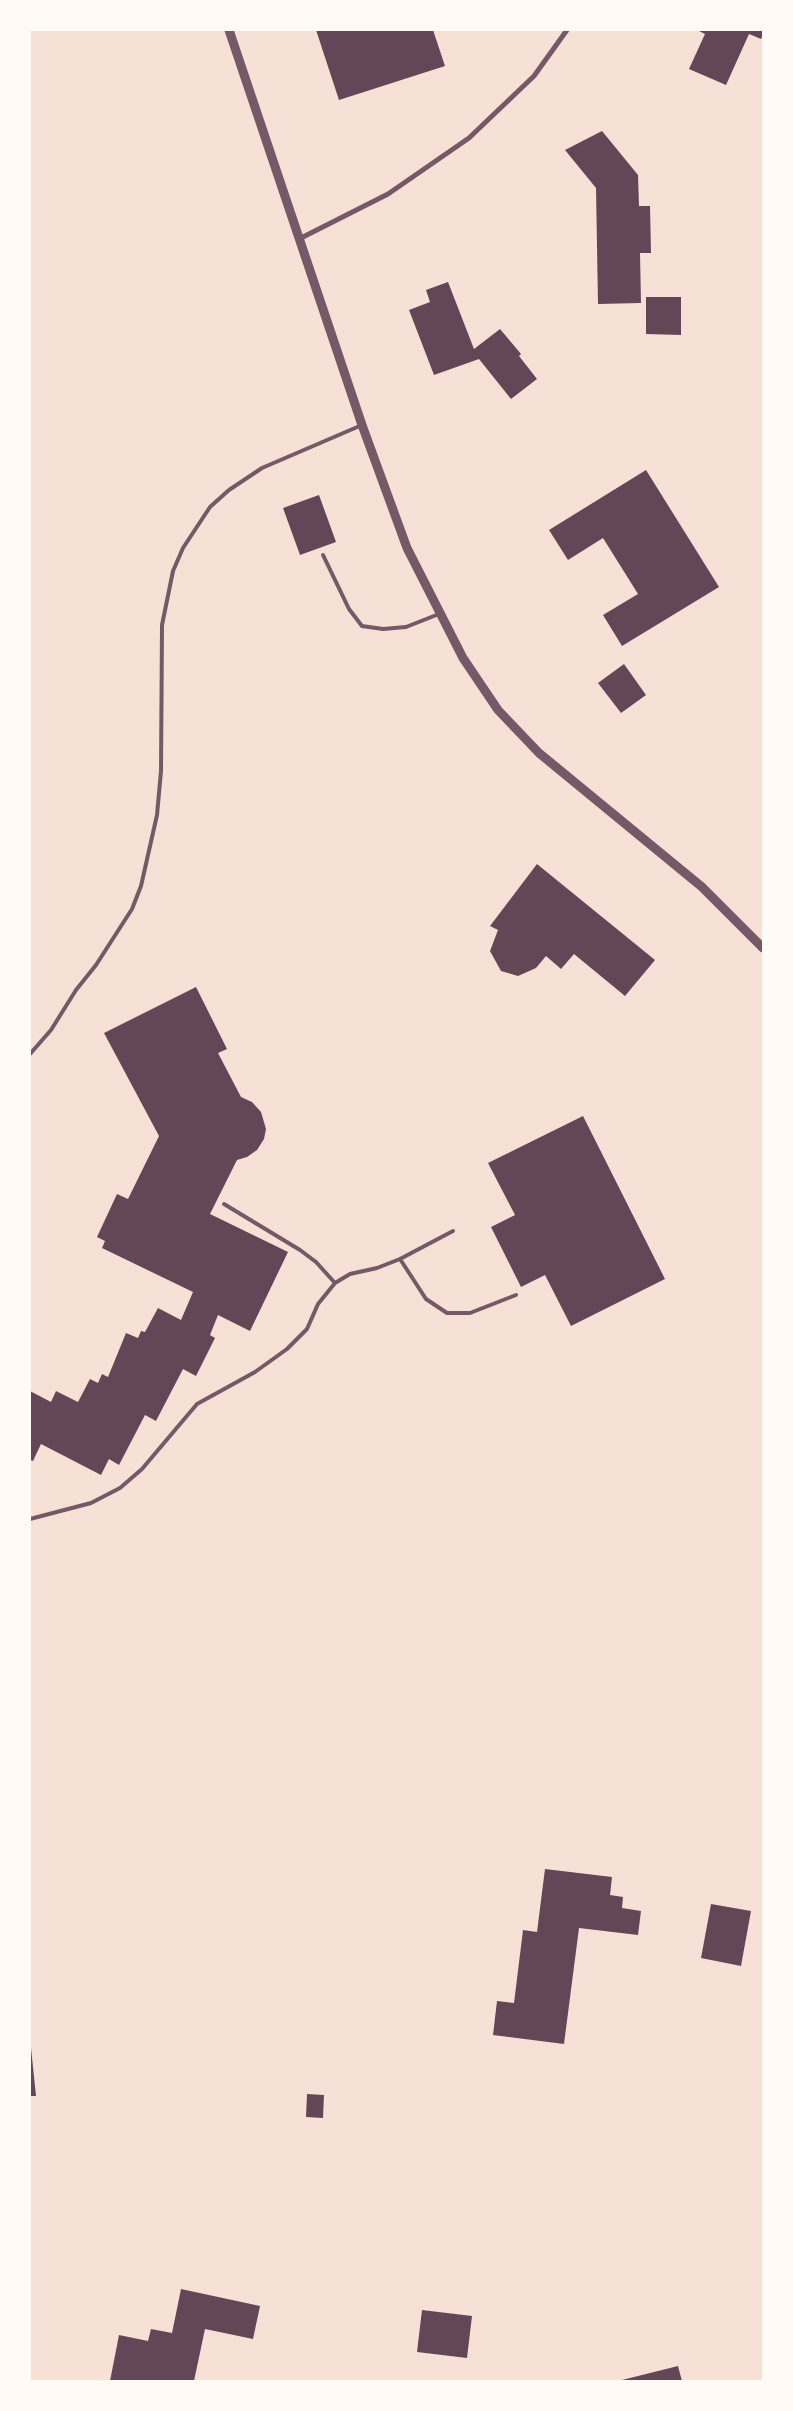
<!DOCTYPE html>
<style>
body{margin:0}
#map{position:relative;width:793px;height:2411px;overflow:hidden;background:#f7e1d7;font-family:"Fira Sans Condensed",sans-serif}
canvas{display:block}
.frame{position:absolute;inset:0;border:31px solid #fffaf5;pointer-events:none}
</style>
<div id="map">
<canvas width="793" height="2411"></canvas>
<div class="frame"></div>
</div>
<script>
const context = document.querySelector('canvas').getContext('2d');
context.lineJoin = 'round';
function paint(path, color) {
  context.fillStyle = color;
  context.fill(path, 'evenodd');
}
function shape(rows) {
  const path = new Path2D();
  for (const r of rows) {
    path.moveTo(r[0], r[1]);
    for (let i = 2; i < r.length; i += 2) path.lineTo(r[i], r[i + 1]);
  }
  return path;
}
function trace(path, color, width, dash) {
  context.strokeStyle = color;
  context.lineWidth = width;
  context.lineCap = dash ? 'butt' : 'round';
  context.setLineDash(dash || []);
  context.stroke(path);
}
paint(shape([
 [316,30,433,30,445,66,339,100],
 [697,30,763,30,763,35,761,39,749,34,726,85,689,69,705,34],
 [602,131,638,175,639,206,650,206,651,253,640,253,641,303,598,304,596,188,565,150],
 [448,282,474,349,500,329,521,354,519,356,537,379,511,399,479,359,434,375,409,310,430,302,426,290],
 [646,297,681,297,681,335,646,334],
 [646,470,719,587,622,646,603,615,638,594,603,538,568,560,549,530],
 [319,495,336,542,300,555,283,508],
 [624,664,646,695,621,713,598,683],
 [537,864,655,960,625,996,574,954,561,969,546,956,536,968,518,976,501,971,490,951,498,930,490,926],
 [196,987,227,1049,218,1053,241,1097,252,1102,261,1112,266,1129,264,1139,257,1150,247,1157,237,1160,210,1214,288,1252,250,1331,218,1315,210,1335,215,1338,196,1376,183,1369,156,1421,145,1415,119,1465,109,1459,101,1475,41,1444,33,1461,30,1460,30,1391,51,1402,56,1391,78,1402,90,1379,98,1383,102,1374,108,1377,126,1333,138,1338,141,1331,145,1332,158,1308,181,1320,193,1292,102,1248,105,1241,97,1237,117,1194,128,1199,159,1136,104,1033],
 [583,1116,665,1279,571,1326,545,1275,521,1287,491,1227,515,1215,488,1163],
 [545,1869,612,1877,610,1895,623,1897,622,1908,641,1911,638,1935,579,1928,564,2044,493,2035,497,2001,514,2003,523,1930,537,1932],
 [711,1904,751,1911,741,1966,701,1958],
 [30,2038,36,2096,30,2096],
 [307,2094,324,2095,323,2118,306,2117],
 [181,2289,260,2306,253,2339,205,2329,194,2381,110,2381,119,2335,148,2341,151,2329,172,2333],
 [422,2310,472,2316,467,2358,417,2352],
 [678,2366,682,2381,622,2381,622,2380]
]), '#644757');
trace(shape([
 [323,555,349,609,362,626,383,629,406,627,439,614],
 [30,1054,51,1030,76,990,96,965,132,909,141,886,157,815,161,771,162,625,173,571,183,548,210,507,229,490,262,468,362,425],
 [224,1204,300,1250,316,1262,335,1283],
 [400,1259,426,1299,447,1313,470,1313,516,1295],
 [30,1519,91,1503,120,1488,142,1469,197,1404,255,1372,287,1349,307,1329,318,1304,335,1283,350,1274,377,1268,400,1259,453,1231]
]), '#755966', 4);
trace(shape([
 [301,238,388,194,469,138,534,76,567,30]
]), '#755966', 5);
trace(shape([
 [229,30,362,425,407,548,463,658,498,710,539,753,702,887,763,948]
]), '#755966', 9);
</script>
